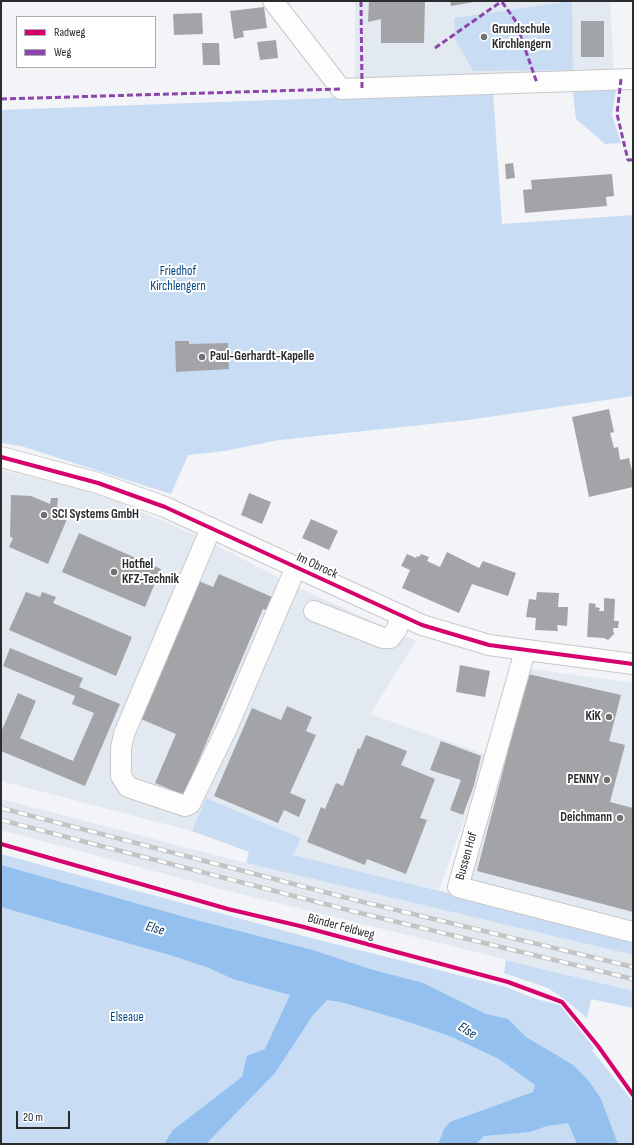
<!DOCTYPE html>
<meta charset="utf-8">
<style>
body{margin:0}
#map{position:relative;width:634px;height:1145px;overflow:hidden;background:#f2f4f7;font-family:"Sofia Sans Condensed",sans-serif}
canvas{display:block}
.frame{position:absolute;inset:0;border:2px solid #2a2c2e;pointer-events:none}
.legend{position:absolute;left:16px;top:16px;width:140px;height:52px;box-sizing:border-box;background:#fff;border:1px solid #aaabab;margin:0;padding:5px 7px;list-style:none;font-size:12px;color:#2a2c2e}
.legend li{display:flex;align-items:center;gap:8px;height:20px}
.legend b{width:20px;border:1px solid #aaabab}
.scale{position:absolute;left:16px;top:1111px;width:54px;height:18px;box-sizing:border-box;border:2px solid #2a2c2e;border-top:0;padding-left:5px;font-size:12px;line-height:14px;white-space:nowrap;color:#2a2c2e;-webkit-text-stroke:3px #fff;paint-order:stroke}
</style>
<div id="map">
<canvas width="634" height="1145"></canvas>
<div class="frame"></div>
<ul class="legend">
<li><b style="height:5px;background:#d6006c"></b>Radweg</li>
<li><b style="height:5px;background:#8e44ad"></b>Weg</li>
</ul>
<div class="scale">20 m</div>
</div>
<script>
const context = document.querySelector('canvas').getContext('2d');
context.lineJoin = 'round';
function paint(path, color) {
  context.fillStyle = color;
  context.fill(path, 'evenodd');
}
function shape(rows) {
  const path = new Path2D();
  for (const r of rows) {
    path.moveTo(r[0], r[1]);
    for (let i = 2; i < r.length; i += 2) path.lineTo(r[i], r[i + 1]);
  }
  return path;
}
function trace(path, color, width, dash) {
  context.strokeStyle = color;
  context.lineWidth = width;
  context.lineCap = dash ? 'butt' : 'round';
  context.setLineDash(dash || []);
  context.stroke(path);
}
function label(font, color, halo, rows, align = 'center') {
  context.font = font + ' "Sofia Sans Condensed",sans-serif';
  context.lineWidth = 4;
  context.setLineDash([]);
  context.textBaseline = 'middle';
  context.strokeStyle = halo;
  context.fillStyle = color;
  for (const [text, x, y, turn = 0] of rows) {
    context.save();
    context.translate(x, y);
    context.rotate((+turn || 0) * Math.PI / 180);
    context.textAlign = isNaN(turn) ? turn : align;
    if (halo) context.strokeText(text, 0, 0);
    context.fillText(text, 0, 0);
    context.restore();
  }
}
paint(shape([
 [355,1,610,1,614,74,355,81],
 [1,470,95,492,200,537,297,587,416,641,370,714,487,755,439,890,292,855,301,838,206,798,192,831,1,781],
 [526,668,633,683,633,925,469,884],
 [1,799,246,863,633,955,633,991,217,888,1,830]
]), '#e2e9f1');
paint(shape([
 [572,1,573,70,473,71,455,39,454,18],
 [617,84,612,115,621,143,605,144,576,119,572,85],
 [493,92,502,224,633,215,633,396,468,420,279,440,225,451,188,455,171,494,21,446,1,443,1,110],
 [206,798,301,838,293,855,633,938,633,955,246,863,249,852,192,831],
 [1,854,319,940,506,987,536,999,560,1005,594,1048,592,1050,633,1102,633,1144,1,1144],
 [506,960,633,991,633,1008,591,999,587,1018,563,998,548,988,504,973]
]), '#c8dcf4');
paint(shape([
 [1,865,188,918,313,950,370,969,423,983,486,1014,508,1019,526,1037,573,1065,589,1081,601,1099,618,1144,577,1144,568,1123,547,1126,530,1132,484,1136,476,1144,438,1144,444,1129,450,1122,533,1092,535,1085,499,1059,452,1037,412,1023,341,1002,327,1000,313,1015,275,1073,206,1144,164,1144,173,1130,242,1077,247,1056,265,1049,290,995,233,979,209,968,173,956,1,907]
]), '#94c0ef');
paint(shape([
 [369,1,425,1,424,43,381,43,381,19,368,22],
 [450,1,474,1,474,2,451,6],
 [264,7,267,28,243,31,244,37,234,39,230,11],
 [202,13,203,34,174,35,173,14],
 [581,21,604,21,604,57,581,57],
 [276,40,278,58,260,60,257,42],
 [202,43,219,43,220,65,203,65],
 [513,163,515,178,506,179,505,164],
 [612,174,614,196,606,197,607,206,525,213,523,190,532,189,531,180],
 [175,341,189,341,189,344,228,343,229,369,176,372],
 [609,409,614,432,610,433,614,448,618,447,620,460,629,458,633,475,633,487,589,497,572,417],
 [249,493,271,502,262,524,241,515],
 [11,495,31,496,50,504,51,498,58,498,57,507,70,512,48,564,9,547,13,538,10,537],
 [311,519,338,531,329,550,302,538],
 [79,533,161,569,145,607,62,572],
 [447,552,479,568,483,561,516,573,508,596,472,584,459,613,402,588,410,570,401,566,407,554,416,558,417,556,419,557,421,554,429,557,427,561,440,567],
 [219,574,272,597,267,610,263,609,184,795,155,783,176,734,141,719,199,581,213,587],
 [26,592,40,597,42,592,56,597,53,603,132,637,116,676,9,630],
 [537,592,559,593,558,607,568,607,567,626,557,625,558,631,535,630,536,618,526,617,529,599,536,600],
 [604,598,615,599,614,621,619,621,618,628,613,628,614,634,608,640,604,638,587,637,589,603,596,604,595,607,600,608,599,611,604,611],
 [10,648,83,678,79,687,120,704,85,786,1,751,1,732,18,693,36,701,20,738,73,761,94,713,72,704,75,696,3,666],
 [460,665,490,671,485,697,456,692],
 [528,674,621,695,609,741,625,745,610,802,633,808,633,912,477,871],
 [287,706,312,717,306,731,316,735,290,793,306,800,299,817,284,810,278,823,214,796,252,708,281,720],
 [366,735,407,751,401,765,435,779,420,818,427,820,406,874,367,859,365,865,307,842,321,807,325,809,336,783,343,786,358,748,360,749],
 [441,741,481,756,474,785,463,815,450,810,461,780,430,770]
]), '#a3a4a7');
const minor = shape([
 [273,1,341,89,633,79],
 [1,457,98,483,165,507,422,625,489,645,633,664],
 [211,528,124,734,121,748,121,776,128,787,185,806,190,804,227,728,296,567],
 [314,611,383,638,390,638,397,629,401,615],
 [525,651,458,887,633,932]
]);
trace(minor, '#c7c8ca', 22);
trace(minor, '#fdfdfe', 20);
const rail = shape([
 [1,808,359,901,633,967],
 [1,820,356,912,633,979]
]);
trace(rail, '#c3c4c4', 4.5);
trace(rail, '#fff', 3, [9]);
trace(shape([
 [361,1,362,88],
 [502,2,515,20,537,83],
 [435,48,502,1],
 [621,79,617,114,628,160,633,160],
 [1,99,341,89]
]), '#8e44ad', 3, [6, 3]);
trace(shape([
 [1,457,98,483,165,507,422,625,489,645,633,664],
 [1,844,228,909,300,926,508,982,562,1002,598,1046,633,1095]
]), '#d6006c', 4);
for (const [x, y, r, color] of [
 [484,37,4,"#707274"],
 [202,357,4,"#707274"],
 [44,515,4,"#707274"],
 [114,572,4,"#707274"],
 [609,717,4,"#707274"],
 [607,780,4,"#707274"],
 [620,818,4,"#707274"]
]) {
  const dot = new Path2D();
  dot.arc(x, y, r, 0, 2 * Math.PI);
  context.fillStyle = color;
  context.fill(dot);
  trace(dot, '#fff', 1.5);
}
label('bold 13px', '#2a2c2e', '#fff', [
 ["Grundschule",492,30],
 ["Kirchlengern",492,45],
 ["Paul-Gerhardt-Kapelle",210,357],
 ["SCI Systems GmbH",52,515],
 ["Hotfiel",122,565],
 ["KFZ-Technik",122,580],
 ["KiK",601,717,"right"],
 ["PENNY",599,780,"right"],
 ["Deichmann",612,818,"right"]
], 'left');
label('13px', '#004782', '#fff', [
 ["Friedhof",178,272],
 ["Kirchlengern",178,287],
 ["Elseaue",127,1018]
]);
label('13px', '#2a2c2e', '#fff', [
 ["Im Obrock",317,566,25],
 ["Bussen Hof",467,856,-74],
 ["Bünder Feldweg",341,927,15]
]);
label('italic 14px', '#093660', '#fff', [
 ["Else",155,929,16],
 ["Else",467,1031,32]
]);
</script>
